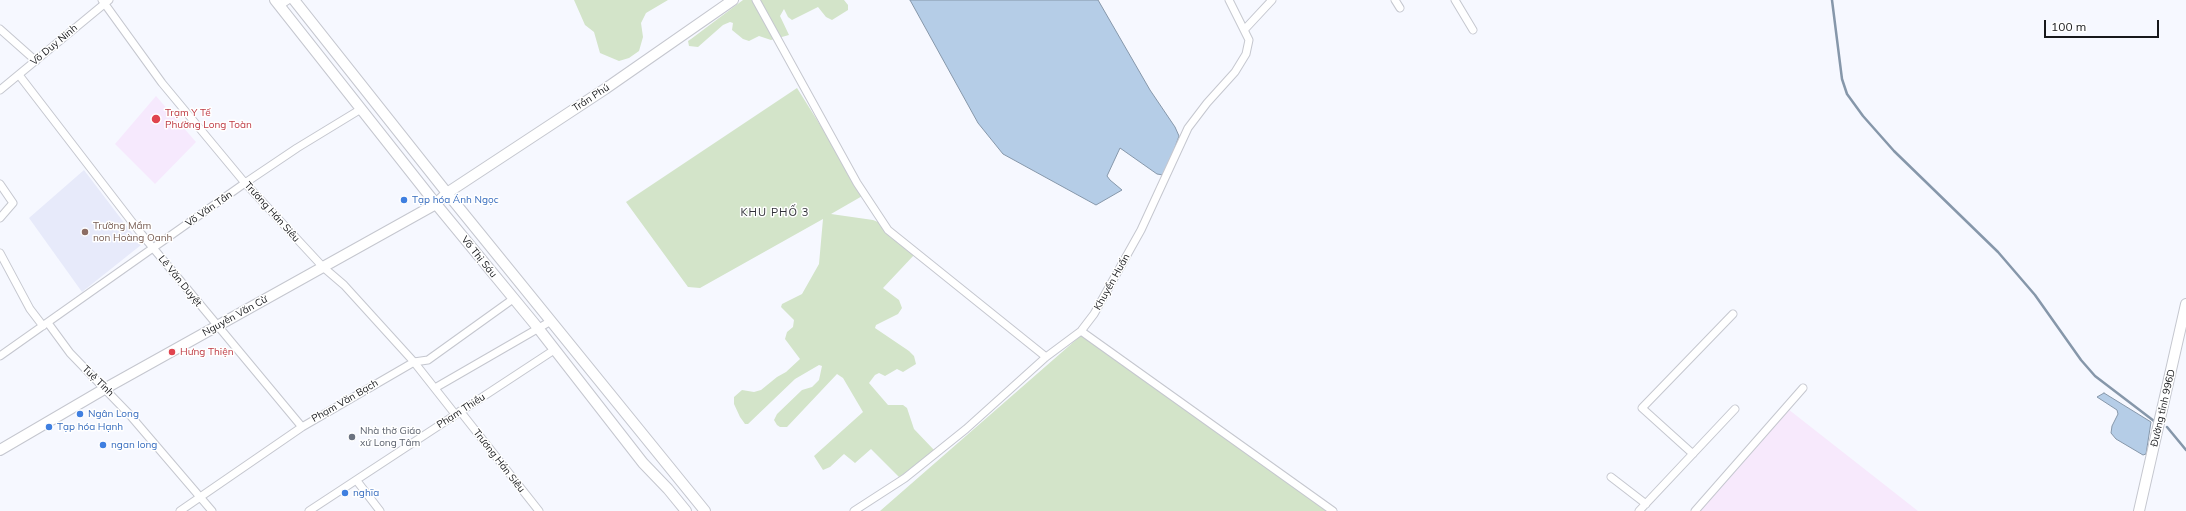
<!DOCTYPE html>
<meta charset="utf-8">
<style>
body{margin:0}
#map{position:relative;width:2186px;height:511px;overflow:hidden;background:#f6f8ff;font-family:Mulish,sans-serif}
canvas{display:block}
.scale{position:absolute;left:2044px;top:20px;width:115px;height:18px;box-sizing:border-box;border:2px solid #17181b;border-top:0;padding-left:5px;font-size:12px;line-height:14px;white-space:nowrap;color:#17181b;-webkit-text-stroke:3px #fff;paint-order:stroke}
</style>
<div id="map">
<canvas width="2186" height="511"></canvas>
<div class="scale">100 m</div>
</div>
<script>
const context = document.querySelector('canvas').getContext('2d');
context.lineJoin = 'round';
function paint(path, color) {
  context.fillStyle = color;
  context.fill(path, 'evenodd');
}
function shape(rows) {
  const path = new Path2D();
  for (const r of rows) {
    path.moveTo(r[0], r[1]);
    for (let i = 2; i < r.length; i += 2) path.lineTo(r[i], r[i + 1]);
  }
  return path;
}
function trace(path, color, width, dash) {
  context.strokeStyle = color;
  context.lineWidth = width;
  context.lineCap = dash ? 'butt' : 'round';
  context.setLineDash(dash || []);
  context.stroke(path);
}
function label(font, color, halo, rows, align = 'center') {
  context.font = font + ' Mulish,sans-serif';
  context.lineWidth = 3;
  context.setLineDash([]);
  context.textBaseline = 'middle';
  context.strokeStyle = halo;
  context.fillStyle = color;
  for (const [text, x, y, turn = 0] of rows) {
    context.save();
    context.translate(x, y);
    context.rotate((+turn || 0) * Math.PI / 180);
    context.textAlign = isNaN(turn) ? turn : align;
    if (halo) context.strokeText(text, 0, 0);
    context.fillText(text, 0, 0);
    context.restore();
  }
}
paint(shape([
 [84,170,141,245,82,292,29,218]
]), '#e7eafa');
paint(shape([
 [1788,409,1918,511,1700,511]
]), '#f7e9fc');
paint(shape([
 [156,96,196,142,155,184,115,144]
]), '#f6e9fd');
paint(shape([
 [574,0,668,0,646,13,641,23,643,37,639,51,629,58,619,61,600,53,594,32,585,25],
 [743,0,844,0,848,5,848,10,832,20,826,17,818,7,792,20,788,17,784,9,780,16,789,35,771,40,759,36,749,41,743,39,732,30,733,23,730,22,723,25,698,47,689,46,688,41,691,39],
 [797,88,864,195,831,214,873,220,878,222,890,237,915,254,883,288,899,300,902,308,898,314,876,325,875,328,909,351,914,356,916,364,903,372,897,369,885,376,879,373,875,375,869,383,888,405,903,405,907,408,914,429,934,450,900,478,871,449,855,463,844,454,830,467,823,470,814,456,863,412,843,378,837,374,787,427,780,427,777,425,774,420,777,414,802,390,812,387,819,380,822,366,819,365,795,379,748,424,745,424,740,417,734,404,734,397,742,390,754,392,761,390,777,377,786,372,800,359,785,339,787,332,793,327,794,320,781,307,782,304,802,294,819,264,823,219,700,288,688,287,626,202],
 [1085,332,1333,511,880,511]
]), '#d3e4c9');
const water = shape([
 [910,0,1098,0,1150,90,1175,127,1179,136,1169,164,1163,175,1157,174,1120,148,1107,176,1110,180,1122,190,1096,205,1003,154,978,123,910,0],
 [2104,393,2151,422,2146,454,2143,455,2116,439,2111,433,2112,426,2118,414,2117,410,2097,397,2104,393]
]);
paint(water, '#b5cde7');
trace(water, '#8697aa', 1);
trace(shape([
 [1832,0,1842,79,1847,94,1863,116,1894,151,1998,252,2035,295,2081,360,2095,376,2154,421],
 [2167,427,2186,450]
]), '#8697aa', 2.5);
const street = shape([
 [102,0,162,83,245,183,323,267,344,285,414,362,455,414],
 [756,0,857,183,888,230,1046,357],
 [1395,0,1400,8],
 [1455,0,1473,30],
 [279,6,288,0],
 [0,29,36,61],
 [1245,29,1272,0],
 [19,75,139,231,302,427],
 [0,90,109,0],
 [0,184,13,203,0,218],
 [0,253,30,309,43,326],
 [48,323,70,353,129,414,212,511],
 [1081,331,1333,511],
 [0,356,245,183,297,148,361,109],
 [435,388,551,321],
 [460,411,539,511],
 [1693,454,1642,408,1733,314],
 [1611,477,1646,504],
 [357,481,380,511],
 [180,511,302,427,414,362,428,360,513,299],
 [309,511,554,350],
 [854,511,905,478,966,429,1046,357,1081,331,1094,314,1141,230,1188,128,1207,103,1235,72,1246,54,1249,40,1229,0],
 [1639,511,1735,409],
 [1695,511,1803,388]
]);
const secondary = shape([
 [275,0,436,204,538,328,643,463,668,489,686,511],
 [294,0,447,193,705,511],
 [0,450,106,388,436,204,447,193,605,89,733,0],
 [2139,511,2186,304]
]);
trace(street, '#c5c7cf', 9);
trace(secondary, '#c5c7cf', 12);
trace(street, '#fff', 7);
trace(secondary, '#fff', 10);
for (const [x, y, r, color] of [
 [156,119,5,"#e0444e"],
 [404,200,4,"#3f7fe0"],
 [85,232,4,"#8d6e63"],
 [172,352,4,"#e0444e"],
 [80,414,4,"#3f7fe0"],
 [49,427,4,"#3f7fe0"],
 [352,437,4,"#6b7280"],
 [103,445,4,"#3f7fe0"],
 [345,493,4,"#3f7fe0"]
]) {
  const dot = new Path2D();
  dot.arc(x, y, r, 0, 2 * Math.PI);
  context.fillStyle = color;
  context.fill(dot);
  trace(dot, '#fff', 1.5);
}
label('10px', '#17181b', '#fff', [
 ["Võ Duy Ninh",54,45,-40],
 ["Trần Phú",591,98,-33],
 ["Võ Văn Tần",209,209,-35],
 ["Trương Hán Siêu",272,212,48],
 ["Võ Thị Sáu",479,257,51],
 ["Lê Văn Duyệt",180,281,51],
 ["Khuyển Huấn",1112,282,-61],
 ["Nguyễn Văn Cừ",235,316,-29],
 ["Tuệ Tĩnh",98,381,44],
 ["Phạm Văn Bạch",345,401,-30],
 ["Đường tỉnh 996D",2163,408,-77],
 ["Phạm Thiều",461,411,-33],
 ["Trương Hán Siêu",499,461,52]
]);
label('10px', '#be3a42', '#fff', [
 ["Trạm Y Tế",165,113],
 ["Phường Long Toàn",165,125],
 ["Hưng Thiện",180,352]
], 'left');
label('10px', '#366cbe', '#fff', [
 ["Tạp hóa Ánh Ngọc",412,200],
 ["Ngân Long",88,414],
 ["Tạp hóa Hạnh",57,427],
 ["ngan long",111,445],
 ["nghĩa",353,493]
], 'left');
label('10px', '#785e54', '#fff', [
 ["Trường Mầm",93,226],
 ["non Hoàng Oanh",93,238]
], 'left');
label('10px', '#5b616d', '#fff', [
 ["Nhà thờ Giáo",360,431],
 ["xứ Long Tâm",360,443]
], 'left');
context.letterSpacing = '1px';
label('11px', '#303138', '#fff', [
 ["KHU PHỐ 3",775,213]
]);
context.letterSpacing = '0px';
</script>
